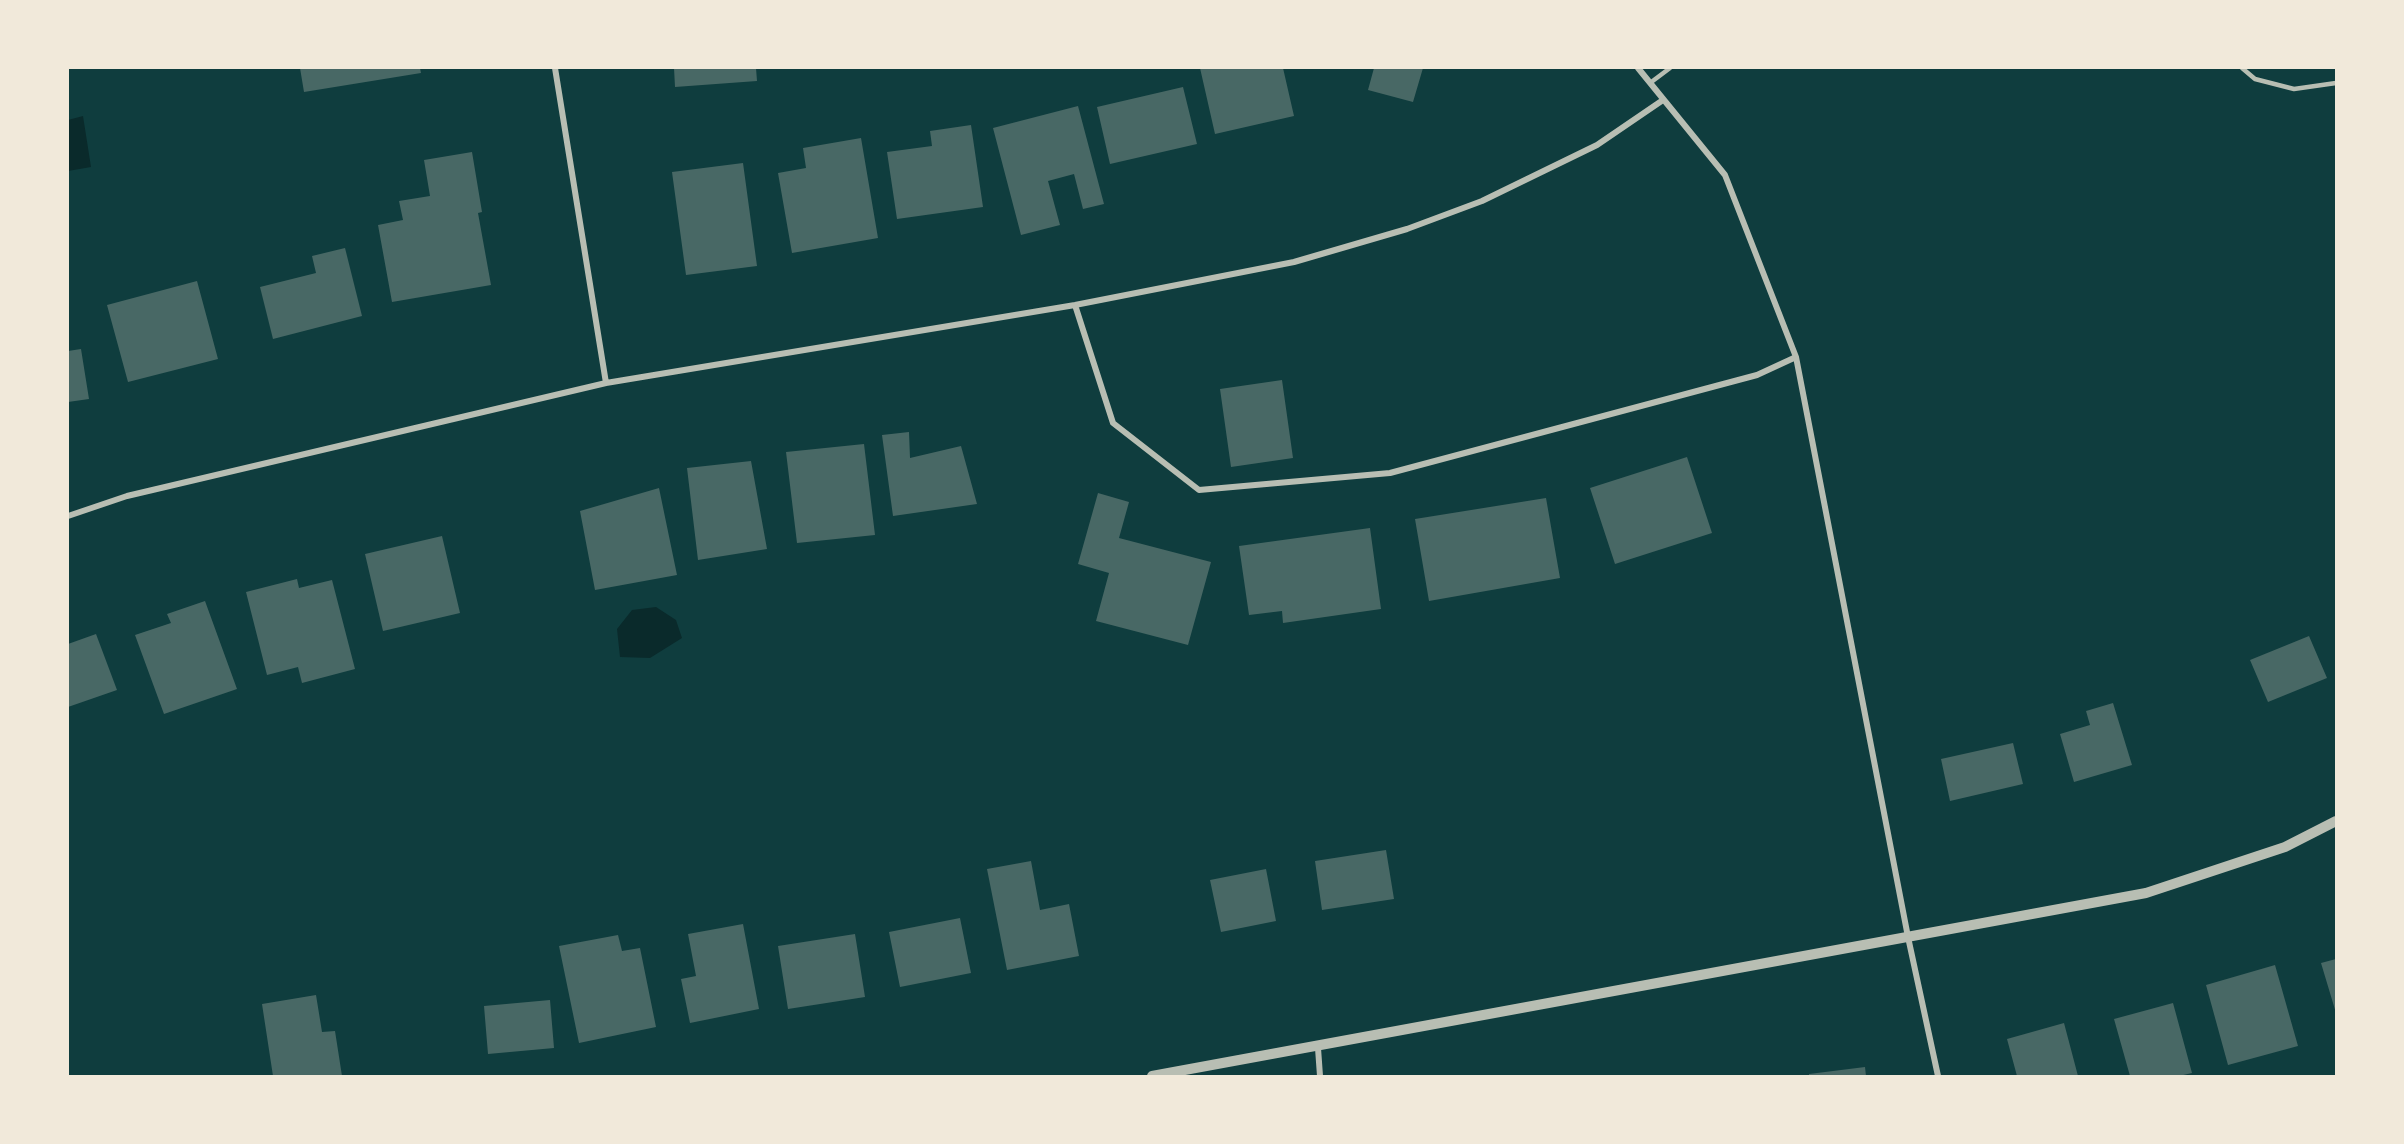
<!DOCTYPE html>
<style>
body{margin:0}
#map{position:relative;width:2404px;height:1144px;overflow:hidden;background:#0f3d3e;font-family:"Roboto Condensed",sans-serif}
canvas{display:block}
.frame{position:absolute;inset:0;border:69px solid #f1e9da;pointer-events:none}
</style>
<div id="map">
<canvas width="2404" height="1144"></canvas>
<div class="frame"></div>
</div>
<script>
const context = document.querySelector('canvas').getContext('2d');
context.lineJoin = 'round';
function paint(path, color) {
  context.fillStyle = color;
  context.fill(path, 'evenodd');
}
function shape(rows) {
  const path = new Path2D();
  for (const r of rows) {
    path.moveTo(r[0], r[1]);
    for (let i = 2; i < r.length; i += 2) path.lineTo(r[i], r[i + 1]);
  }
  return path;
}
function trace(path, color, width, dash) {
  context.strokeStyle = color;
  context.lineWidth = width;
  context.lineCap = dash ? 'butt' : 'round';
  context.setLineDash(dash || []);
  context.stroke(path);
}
paint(shape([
 [83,116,91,167,68,171,68,120],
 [656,607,676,620,682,638,650,658,620,657,617,629,632,610]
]), '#0a2a2b');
paint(shape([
 [300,68,420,68,421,73,304,92],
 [674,68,756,68,757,81,675,87],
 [1200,68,1283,68,1294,116,1215,134],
 [1374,68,1423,68,1413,102,1368,90],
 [1183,87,1197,144,1110,164,1097,107],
 [1078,106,1104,204,1083,209,1074,174,1048,181,1060,225,1021,235,993,128],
 [971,125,983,207,897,219,887,152,932,146,930,131],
 [861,138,878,238,792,253,778,173,806,168,803,148],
 [472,152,482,212,478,213,491,285,392,302,378,225,403,220,399,201,430,196,424,160],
 [743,163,757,266,686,275,672,172],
 [345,248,362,316,273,339,260,287,316,273,312,256],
 [197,281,218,359,128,382,107,305],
 [81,349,89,399,68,402,68,351],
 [1282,380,1293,458,1231,467,1220,389],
 [909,432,910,458,961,446,977,504,893,516,882,435],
 [864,444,875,535,797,543,786,452],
 [1687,457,1712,533,1615,564,1590,488],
 [751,461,767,549,698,560,687,468],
 [659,488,677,575,595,590,580,511],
 [1098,493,1129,502,1119,538,1211,562,1188,645,1096,621,1109,573,1078,564],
 [1546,498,1560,578,1429,601,1415,519],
 [1370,528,1381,609,1283,623,1282,611,1249,615,1239,546],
 [442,536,460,613,383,631,365,554],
 [297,579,299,588,332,580,355,669,302,683,298,667,267,675,246,592],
 [205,601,237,689,164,714,135,635,171,623,167,614],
 [96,634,117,690,68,707,68,644],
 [2309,636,2327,678,2268,702,2250,660],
 [2113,703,2132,765,2074,782,2060,734,2090,725,2086,711],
 [2013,743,2023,784,1950,801,1941,759],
 [1386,850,1394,899,1322,910,1315,861],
 [1031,861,1040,910,1069,904,1079,956,1007,970,987,869],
 [1266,869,1276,921,1221,932,1210,880],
 [960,918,971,973,900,987,889,932],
 [743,924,759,1009,690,1023,681,979,696,976,688,934],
 [855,934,865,997,788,1009,778,946],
 [618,935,622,951,640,948,656,1027,579,1043,559,946],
 [2336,959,2336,1013,2321,963],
 [2275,965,2298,1046,2228,1065,2206,985],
 [316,995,322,1032,335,1031,342,1076,273,1076,262,1004],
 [550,1000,554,1048,488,1054,484,1006],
 [2173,1003,2192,1073,2179,1076,2130,1076,2114,1019],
 [2064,1023,2078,1076,2017,1076,2007,1039],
 [1865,1067,1866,1076,1809,1076,1809,1074]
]), '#486865');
trace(shape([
 [2242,68,2255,79,2294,89,2336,83],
 [1650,83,1670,68]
]), '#b8beb3', 4.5);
trace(shape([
 [555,68,606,383],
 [1638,68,1725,175,1796,357,1908,937,1938,1076],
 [1075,305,1113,423,1199,490,1390,473,1757,375,1796,357],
 [68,516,127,496,606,383,1075,305,1294,262,1407,229,1482,201,1597,145,1663,100],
 [1318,1048,1320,1076]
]), '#b8beb3', 6);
trace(shape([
 [1152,1076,2146,893,2285,847,2336,821]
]), '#b8beb3', 10);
</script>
